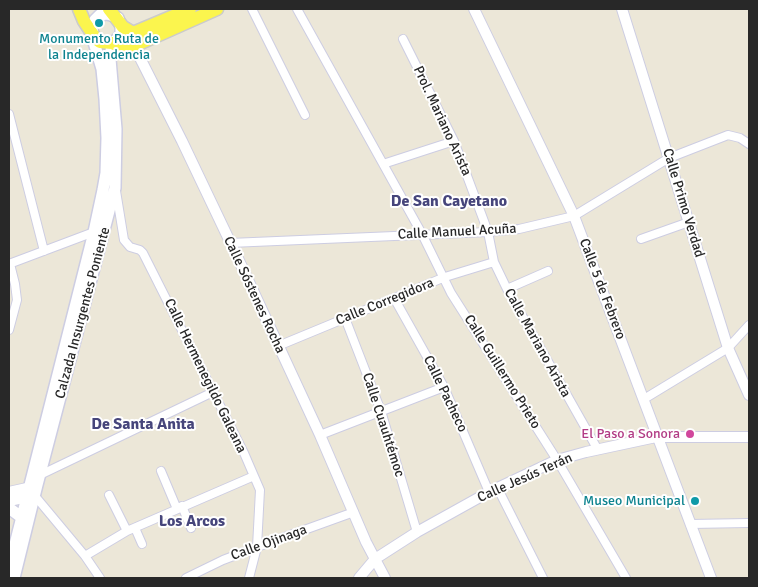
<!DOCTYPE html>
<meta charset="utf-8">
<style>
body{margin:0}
#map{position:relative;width:758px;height:587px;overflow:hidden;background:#ece7d8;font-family:Signika,sans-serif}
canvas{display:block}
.frame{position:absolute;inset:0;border:10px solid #282828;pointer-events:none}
</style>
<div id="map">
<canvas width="758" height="587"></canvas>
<div class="frame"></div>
</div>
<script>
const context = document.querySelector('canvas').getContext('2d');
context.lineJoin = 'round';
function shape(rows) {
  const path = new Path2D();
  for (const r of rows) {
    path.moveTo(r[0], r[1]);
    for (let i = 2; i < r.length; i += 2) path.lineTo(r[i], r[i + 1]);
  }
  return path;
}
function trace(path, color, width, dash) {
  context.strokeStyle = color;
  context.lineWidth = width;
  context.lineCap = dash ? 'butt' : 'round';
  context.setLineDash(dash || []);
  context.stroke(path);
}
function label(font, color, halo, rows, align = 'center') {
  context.font = font + ' Signika,sans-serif';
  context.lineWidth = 4;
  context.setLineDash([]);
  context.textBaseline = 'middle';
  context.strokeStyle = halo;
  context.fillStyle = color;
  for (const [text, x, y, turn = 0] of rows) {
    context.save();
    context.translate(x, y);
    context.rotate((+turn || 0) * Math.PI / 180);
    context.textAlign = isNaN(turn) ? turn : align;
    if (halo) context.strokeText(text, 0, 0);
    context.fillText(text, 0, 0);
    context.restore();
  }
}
const minor = shape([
 [252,9,305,115],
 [297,9,422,234,451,293,557,460,626,578],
 [403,39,454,141,488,232,494,262,507,289,598,450],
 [9,114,44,251],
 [383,164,454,141],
 [116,191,124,240,130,247,140,250,143,253,244,453,260,490,257,547,249,578],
 [641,239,689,222],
 [230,243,488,232,519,229,574,216,669,158,728,135,740,138,749,144],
 [9,264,94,232],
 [507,289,548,271],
 [394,298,444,387,489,492],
 [345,318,381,411,417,532],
 [9,330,17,300,15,284,10,264],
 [278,346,445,277,494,262],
 [644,399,728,348,749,325],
 [320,435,444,387],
 [161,471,177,509],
 [40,475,213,392],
 [498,489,543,578],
 [109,495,127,531],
 [35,496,85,556,100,578],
 [182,506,191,528],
 [690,524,749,523],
 [135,528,142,544],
 [85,556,127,531,254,476],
 [186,578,223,560,257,547,354,512]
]);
const tertiary = shape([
 [474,9,574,216,711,578],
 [622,9,728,348,749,395],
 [133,39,134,46,182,141,243,269,320,435,366,542,385,578],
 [9,492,36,486],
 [9,501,32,496],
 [359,578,375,559,417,532,489,492,557,460,586,452,656,437,749,437]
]);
const secondary = shape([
 [9,508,21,517],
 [9,568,94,232,103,190,106,173,107,138,105,99,102,69,93,39,92,27,95,20,100,15,107,14,114,16],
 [14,578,37,485,115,188,116,129,110,59,112,43,117,39,121,34,121,27,118,18]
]);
const primary = shape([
 [79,9,84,21,96,39,100,42,112,43,122,48,134,46,217,9],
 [109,9,123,27,133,33,190,9]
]);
trace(minor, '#cdcde2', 10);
trace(tertiary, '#cdcde2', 12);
trace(secondary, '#cdcde2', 14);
trace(primary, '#cbcbcb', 15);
trace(minor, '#fff', 8);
trace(tertiary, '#fff', 10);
trace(secondary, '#fff', 11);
trace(primary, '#fbf54e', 12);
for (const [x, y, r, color] of [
 [99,23,5,"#0f9aa8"],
 [690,434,5,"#d1479c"],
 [695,501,5,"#0f9aa8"]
]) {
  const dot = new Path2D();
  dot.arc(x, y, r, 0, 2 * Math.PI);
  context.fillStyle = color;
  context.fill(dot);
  trace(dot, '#fff', 2);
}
label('14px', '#0d838f', '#fff', [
 ["Monumento Ruta de",99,39],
 ["la Independencia",99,55],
 ["Museo Municipal",685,501,"right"]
]);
label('14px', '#282828', '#fff', [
 ["Prol. Mariano Arista",442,121,65],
 ["Calle Primo Verdad",683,203,73],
 ["Calle Manuel Acuña",457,232,-3],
 ["Calle 5 de Febrero",602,289,69],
 ["Calle Sóstenes Rocha",254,295,65],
 ["Calle Corregidora",385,302,-22],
 ["Calzada Insurgentes Poniente",83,313,-75],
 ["Calle Mariano Arista",537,343,61],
 ["Calle Guillermo Prieto",502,372,58],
 ["Calle Hermenegildo Galeana",205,376,64],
 ["Calle Pacheco",445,394,64],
 ["Calle Cuauhtémoc",383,425,72],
 ["Calle Jesús Terán",525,478,-24],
 ["Calle Ojinaga",269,543,-20]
]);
label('14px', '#b23c85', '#fff', [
 ["El Paso a Sonora",680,434]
], 'right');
label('bold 16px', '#46457b', '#fff', [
 ["De San Cayetano",449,202],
 ["De Santa Anita",143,425],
 ["Los Arcos",192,522]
]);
</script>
